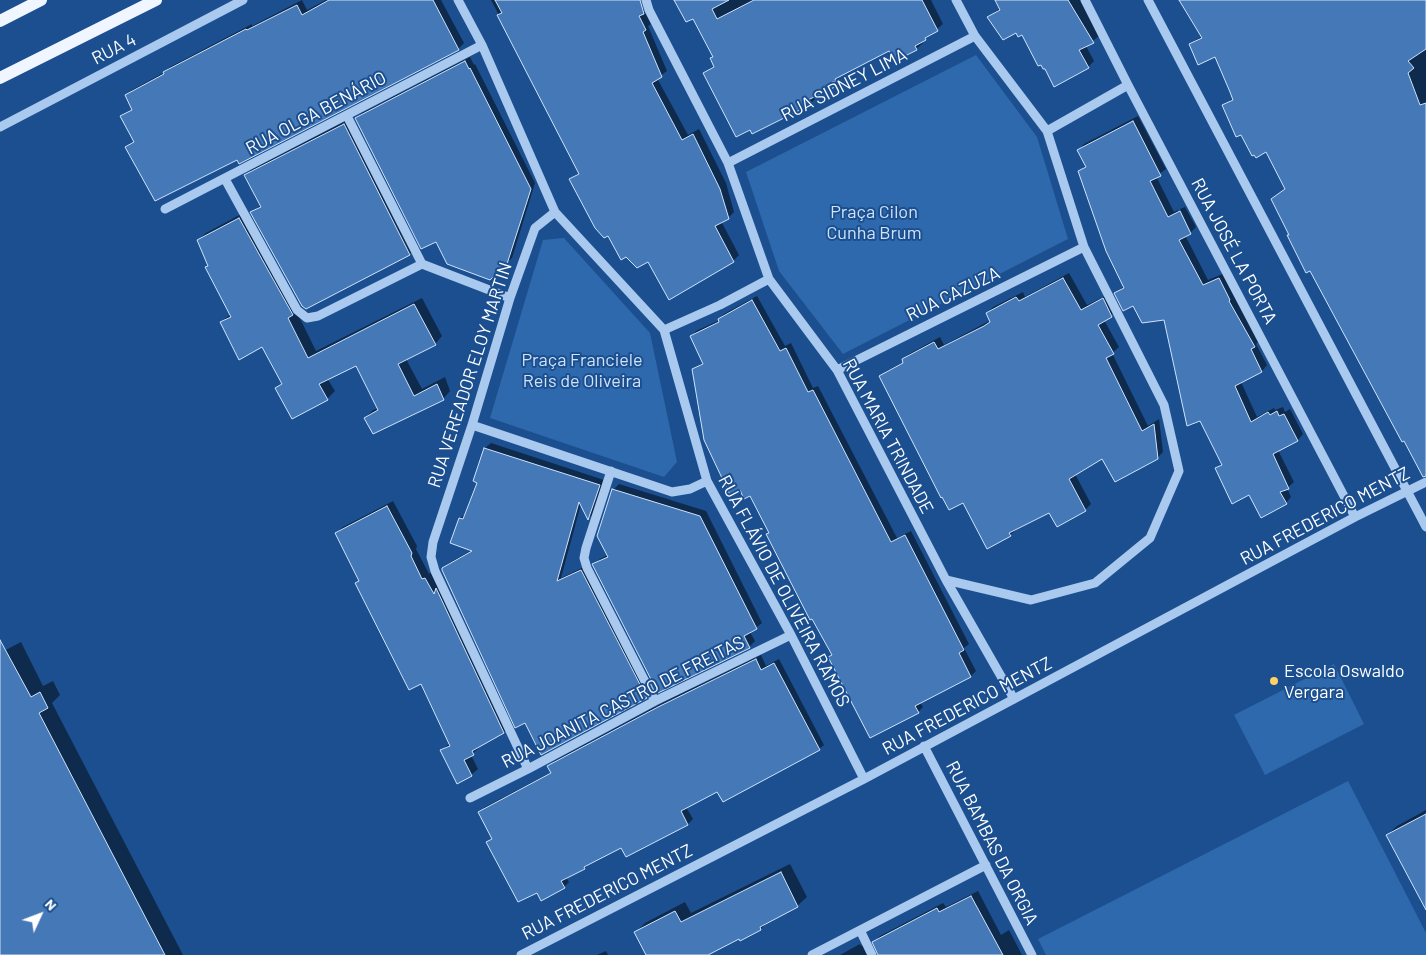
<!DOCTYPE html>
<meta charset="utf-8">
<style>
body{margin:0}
#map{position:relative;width:1426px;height:955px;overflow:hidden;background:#1b4f8f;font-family:Barlow,sans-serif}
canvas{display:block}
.north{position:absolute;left:15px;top:890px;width:50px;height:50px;-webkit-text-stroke:4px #1b4f8f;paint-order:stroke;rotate:47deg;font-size:14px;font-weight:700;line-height:20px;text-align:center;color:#fff}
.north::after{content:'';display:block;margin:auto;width:18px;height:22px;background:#fff;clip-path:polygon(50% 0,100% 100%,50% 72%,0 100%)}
</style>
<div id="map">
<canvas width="1426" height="955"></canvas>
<div class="north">N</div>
</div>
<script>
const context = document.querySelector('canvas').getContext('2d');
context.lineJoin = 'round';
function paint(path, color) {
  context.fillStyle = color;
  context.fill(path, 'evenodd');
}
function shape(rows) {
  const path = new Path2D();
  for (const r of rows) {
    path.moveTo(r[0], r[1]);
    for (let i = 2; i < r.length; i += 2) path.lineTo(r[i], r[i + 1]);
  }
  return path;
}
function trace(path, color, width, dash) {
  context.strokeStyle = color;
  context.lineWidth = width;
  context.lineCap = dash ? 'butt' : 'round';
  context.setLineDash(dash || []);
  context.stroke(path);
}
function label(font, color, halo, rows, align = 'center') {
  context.font = font + ' Barlow,sans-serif';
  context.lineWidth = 4;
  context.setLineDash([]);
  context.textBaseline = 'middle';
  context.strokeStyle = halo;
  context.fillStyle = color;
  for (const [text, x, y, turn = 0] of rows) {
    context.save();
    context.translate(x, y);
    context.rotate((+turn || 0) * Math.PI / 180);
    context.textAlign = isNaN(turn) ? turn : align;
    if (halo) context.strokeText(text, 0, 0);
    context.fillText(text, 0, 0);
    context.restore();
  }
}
paint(shape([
 [976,55,1037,137,1068,239,843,354,779,271,746,172],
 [564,238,650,333,677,462,664,477,490,418,543,240],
 [1334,664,1364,724,1265,775,1234,715],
 [1348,781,1426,933,1426,955,1046,955,1038,939]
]), '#2e69ad');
paint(shape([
 [302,0,307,10,326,0,441,0,464,43,458,49,237,158,127,147,134,141,122,117,133,108,126,95,132,90,165,72,170,67,252,24,252,26],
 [491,0,637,0,640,3,651,24,648,26,667,71,657,78,688,135,699,129,726,183,734,212,728,218,721,221,739,255,733,261,648,260,608,235,570,179,580,172],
 [676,0,931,0,943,24,922,41,923,43,916,49,895,59,890,50,838,77,840,80,834,86,814,96,816,98,810,104,704,73,715,65,711,58,714,56,693,17],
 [996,0,1080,0,1099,36,1086,46,1094,61,1088,67,1045,67,1022,34,989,17,1000,8],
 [1180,0,1426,0,1426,454,1290,234,1272,199,1286,188,1266,150,1224,106,1233,98,1215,55,1190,44,1202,36],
 [470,57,474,65,475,64,535,183,512,258,506,263,436,240,356,118,362,113],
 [1138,116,1166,169,1156,176,1174,212,1178,210,1191,233,1185,235,1208,280,1225,273,1260,340,1256,344,1267,365,1262,371,1241,382,1257,417,1274,408,1275,410,1283,407,1285,412,1290,409,1303,434,1298,440,1278,450,1294,482,1287,488,1291,497,1286,503,1249,494,1216,469,1222,463,1165,318,1134,304,1116,293,1124,286,1080,171,1086,165,1079,150,1084,144],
 [349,119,415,248,410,254,306,307,252,212,261,205,246,175,251,170],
 [1185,207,1196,227,1191,232,1180,209],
 [247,211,316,351,422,298,442,336,435,344,406,359,422,389,445,377,450,391,443,399,365,418,373,410,379,408,356,364,327,378,335,391,327,399,292,417,277,388,283,382,263,345,221,322,231,314,198,240,206,233],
 [1069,273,1087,305,1109,294,1118,310,1104,320,1119,347,1112,353,1148,426,1159,419,1163,452,1157,458,1102,457,1075,474,1091,504,1085,510,1049,511,1016,530,1010,535,881,377,887,371,904,362,903,359,909,354,940,337,944,345,991,320,987,313,993,307,1023,292,1025,297],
 [757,296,785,346,791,343,813,388,818,386,897,538,911,531,969,644,964,648,976,671,971,676,920,702,923,707,918,712,830,657,833,654,767,534,770,532,694,369,704,362,691,337,696,331,720,320,719,319,724,314],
 [491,443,604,480,593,514,589,518,581,504,561,578,586,566,651,692,646,697,525,721,443,568,449,563,472,550,460,518,466,514,479,482,474,481,485,448],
 [619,484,706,511,762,623,750,632,755,641,749,647,594,565,600,559,608,555,613,490],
 [393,501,417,546,416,549,429,574,431,572,510,726,504,732,479,746,479,748,471,755,478,769,471,775,457,783,441,751,450,743,422,682,356,584,360,580,336,533,343,527],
 [21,642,43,686,53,681,60,695,52,703,183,955,0,955,0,653],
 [761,655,766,666,779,659,824,745,819,749,718,790,686,807,693,819,688,824,627,855,622,846,590,863,585,868,566,877,569,882,564,887,537,891,488,842,492,837,480,812,485,807,552,772,549,766,554,761,664,702],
 [1426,810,1426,902,1387,835,1397,826],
 [790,864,807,897,797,906,769,920,761,929,740,937,705,955,647,955,636,932,645,923,685,902,691,913],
 [978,891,1001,935,1009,930,1022,955,840,955,860,944,861,946,868,942,874,954,879,955,874,942,880,936,943,903,946,907],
 [606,951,608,955,597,955]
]), '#0007');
const building = shape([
 [329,0,433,0,459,50,239,164,237,160,155,201,125,147,134,142,120,116,132,110,125,95,164,74,163,72,246,29,247,30,297,5,302,15,329,0],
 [495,0,640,0,644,14,639,16,646,30,643,32,662,77,652,83,682,140,693,134,720,189,729,219,715,226,734,262,669,300,648,262,637,268,626,257,621,260,608,236,604,238,595,228,569,179,579,174,497,15,502,13,495,0],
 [674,0,729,0,712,9,717,19,754,0,922,0,938,31,925,38,926,40,915,46,917,50,895,61,889,51,835,79,836,81,832,82,835,87,808,100,810,105,752,134,750,130,736,137,703,73,714,67,710,58,713,57,693,19,686,22,674,0],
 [995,0,1068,0,1094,43,1079,50,1089,68,1054,87,1045,69,1043,69,1041,65,1038,66,1022,35,1018,37,1016,33,1003,40,987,17,1000,10,995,0],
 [1179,0,1426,0,1426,49,1408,61,1414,68,1408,73,1420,105,1426,103,1426,476,1423,477,1404,441,1402,442,1310,271,1306,273,1287,235,1289,235,1271,199,1285,189,1266,152,1256,158,1254,155,1252,156,1241,135,1236,137,1222,105,1233,100,1230,92,1215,57,1198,65,1189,44,1202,38,1179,0],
 [465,61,469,69,470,68,531,189,507,264,490,280,447,264,436,242,421,249,355,118,465,61],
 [1133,121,1161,176,1150,181,1168,217,1180,211,1191,234,1179,240,1203,285,1219,278,1230,300,1229,301,1255,347,1251,349,1262,372,1235,386,1251,422,1268,412,1270,415,1277,411,1279,416,1284,414,1298,441,1273,454,1289,489,1280,492,1287,504,1261,518,1249,495,1232,504,1215,468,1222,465,1200,421,1187,426,1164,320,1142,323,1133,306,1123,311,1114,293,1124,288,1106,251,1078,171,1086,167,1077,150,1133,121],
 [344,124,410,255,306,309,302,306,250,212,261,207,244,175,344,124],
 [239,218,293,315,288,318,308,358,414,304,436,345,398,364,414,396,437,384,444,400,373,434,364,418,378,410,356,366,319,384,328,400,292,419,275,388,282,384,262,347,239,360,220,322,231,317,205,267,208,266,197,240,239,218],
 [1063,278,1081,310,1103,298,1112,317,1098,325,1114,354,1106,358,1142,431,1154,424,1158,459,1115,482,1102,459,1069,479,1086,511,1057,527,1049,513,1009,533,1011,536,987,549,963,503,949,510,942,497,941,498,879,376,903,363,902,359,934,342,938,349,984,326,990,322,986,313,1016,297,1019,301,1063,278],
 [752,300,780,351,786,348,808,392,813,390,891,542,905,535,964,650,959,653,971,677,915,706,919,713,870,738,828,657,832,655,812,619,810,620,766,534,769,533,750,496,744,499,740,490,730,495,704,440,692,369,703,364,690,336,719,322,718,319,752,300],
 [484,448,600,485,588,520,579,502,557,581,581,570,647,698,541,755,525,723,515,728,442,570,442,568,472,551,450,543,459,518,463,519,477,483,473,481,484,448],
 [612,489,700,516,757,629,744,636,750,648,658,693,592,564,608,557,597,536,612,489],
 [387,506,412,553,411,556,422,579,425,578,434,594,436,588,504,733,472,751,474,755,464,760,472,776,457,784,440,750,450,746,421,684,409,690,355,583,359,581,335,533,387,506],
 [0,640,31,697,40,692,48,708,39,713,165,955,0,955,0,640],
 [756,659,761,670,774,663,820,750,723,802,717,792,681,811,688,825,626,857,621,848,584,867,585,869,561,881,565,888,541,901,537,893,518,902,486,842,492,839,478,812,551,773,547,766,658,707,756,659],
 [1426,814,1426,910,1386,835,1426,814],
 [781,872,798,907,760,927,761,930,740,941,739,939,708,955,646,955,634,932,675,911,681,922,781,872],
 [971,896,1003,955,878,955,872,942,937,908,939,912,971,896]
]);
paint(building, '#4478b7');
trace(building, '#cfe3fa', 1);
trace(shape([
 [458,0,482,45,555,212,664,330,707,481,791,635,864,779],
 [646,0,649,10,728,163,769,279,837,370,946,580,1014,699],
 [1085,0,1128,85,1355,517],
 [1148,0,1426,527],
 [347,116,422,264],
 [0,127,243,0],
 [1047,131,1128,85],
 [728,163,975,36],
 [225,179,297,310,307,318,318,316,422,264,510,298],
 [165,209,482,45],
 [664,330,720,305,769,279],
 [837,370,1084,247],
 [472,425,672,492,690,489,707,481],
 [611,471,586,548,584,558,587,568,655,701],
 [946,580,1031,600,1095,583,1150,538,1179,471,1164,405,1084,247,1047,131,975,36,956,0],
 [924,746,1032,955],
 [528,769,435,571,431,557,433,542,472,425,510,298,535,228,555,212],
 [470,798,528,769,655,701,791,635],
 [860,930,872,955],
 [521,955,864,779,1355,517,1426,482],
 [812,955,986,865]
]), '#a9c9ee', 9);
trace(shape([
 [0,21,41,0],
 [0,78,156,0]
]), '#f0f6ff', 12);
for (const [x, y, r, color] of [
 [1274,681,5,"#ffd166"]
]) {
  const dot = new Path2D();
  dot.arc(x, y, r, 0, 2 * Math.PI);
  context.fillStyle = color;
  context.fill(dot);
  trace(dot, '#1b4f8f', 2);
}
label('18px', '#fff', '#1b4f8f', [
 ["RUA 4",114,49,-27],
 ["RUA SIDNEY LIMA",844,85,-27],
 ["RUA OLGA BENÁRIO",316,113,-28],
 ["RUA JOSÉ LA PORTA",1234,251,62],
 ["RUA CAZUZA",953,294,-26],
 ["RUA VEREADOR ELOY MARTIN",470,375,-72],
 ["RUA MARIA TRINDADE",888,436,62],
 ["RUA FREDERICO MENTZ",1325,516,-28],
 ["RUA FLÁVIO DE OLIVEIRA RAMOS",784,591,62],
 ["RUA JOANITA CASTRO DE FREITAS",623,702,-27],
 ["RUA FREDERICO MENTZ",967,706,-28],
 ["RUA BAMBAS DA ORGIA",992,843,63],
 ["RUA FREDERICO MENTZ",607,892,-27]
]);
label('18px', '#cfe3fa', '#1b4f8f', [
 ["Praça Cilon",874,212],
 ["Cunha Brum",874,233],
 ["Praça Franciele",582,360],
 ["Reis de Oliveira",582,381]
]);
label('18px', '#fff', '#1b4f8f', [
 ["Escola Oswaldo",1284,671],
 ["Vergara",1284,692]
], 'left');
</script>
